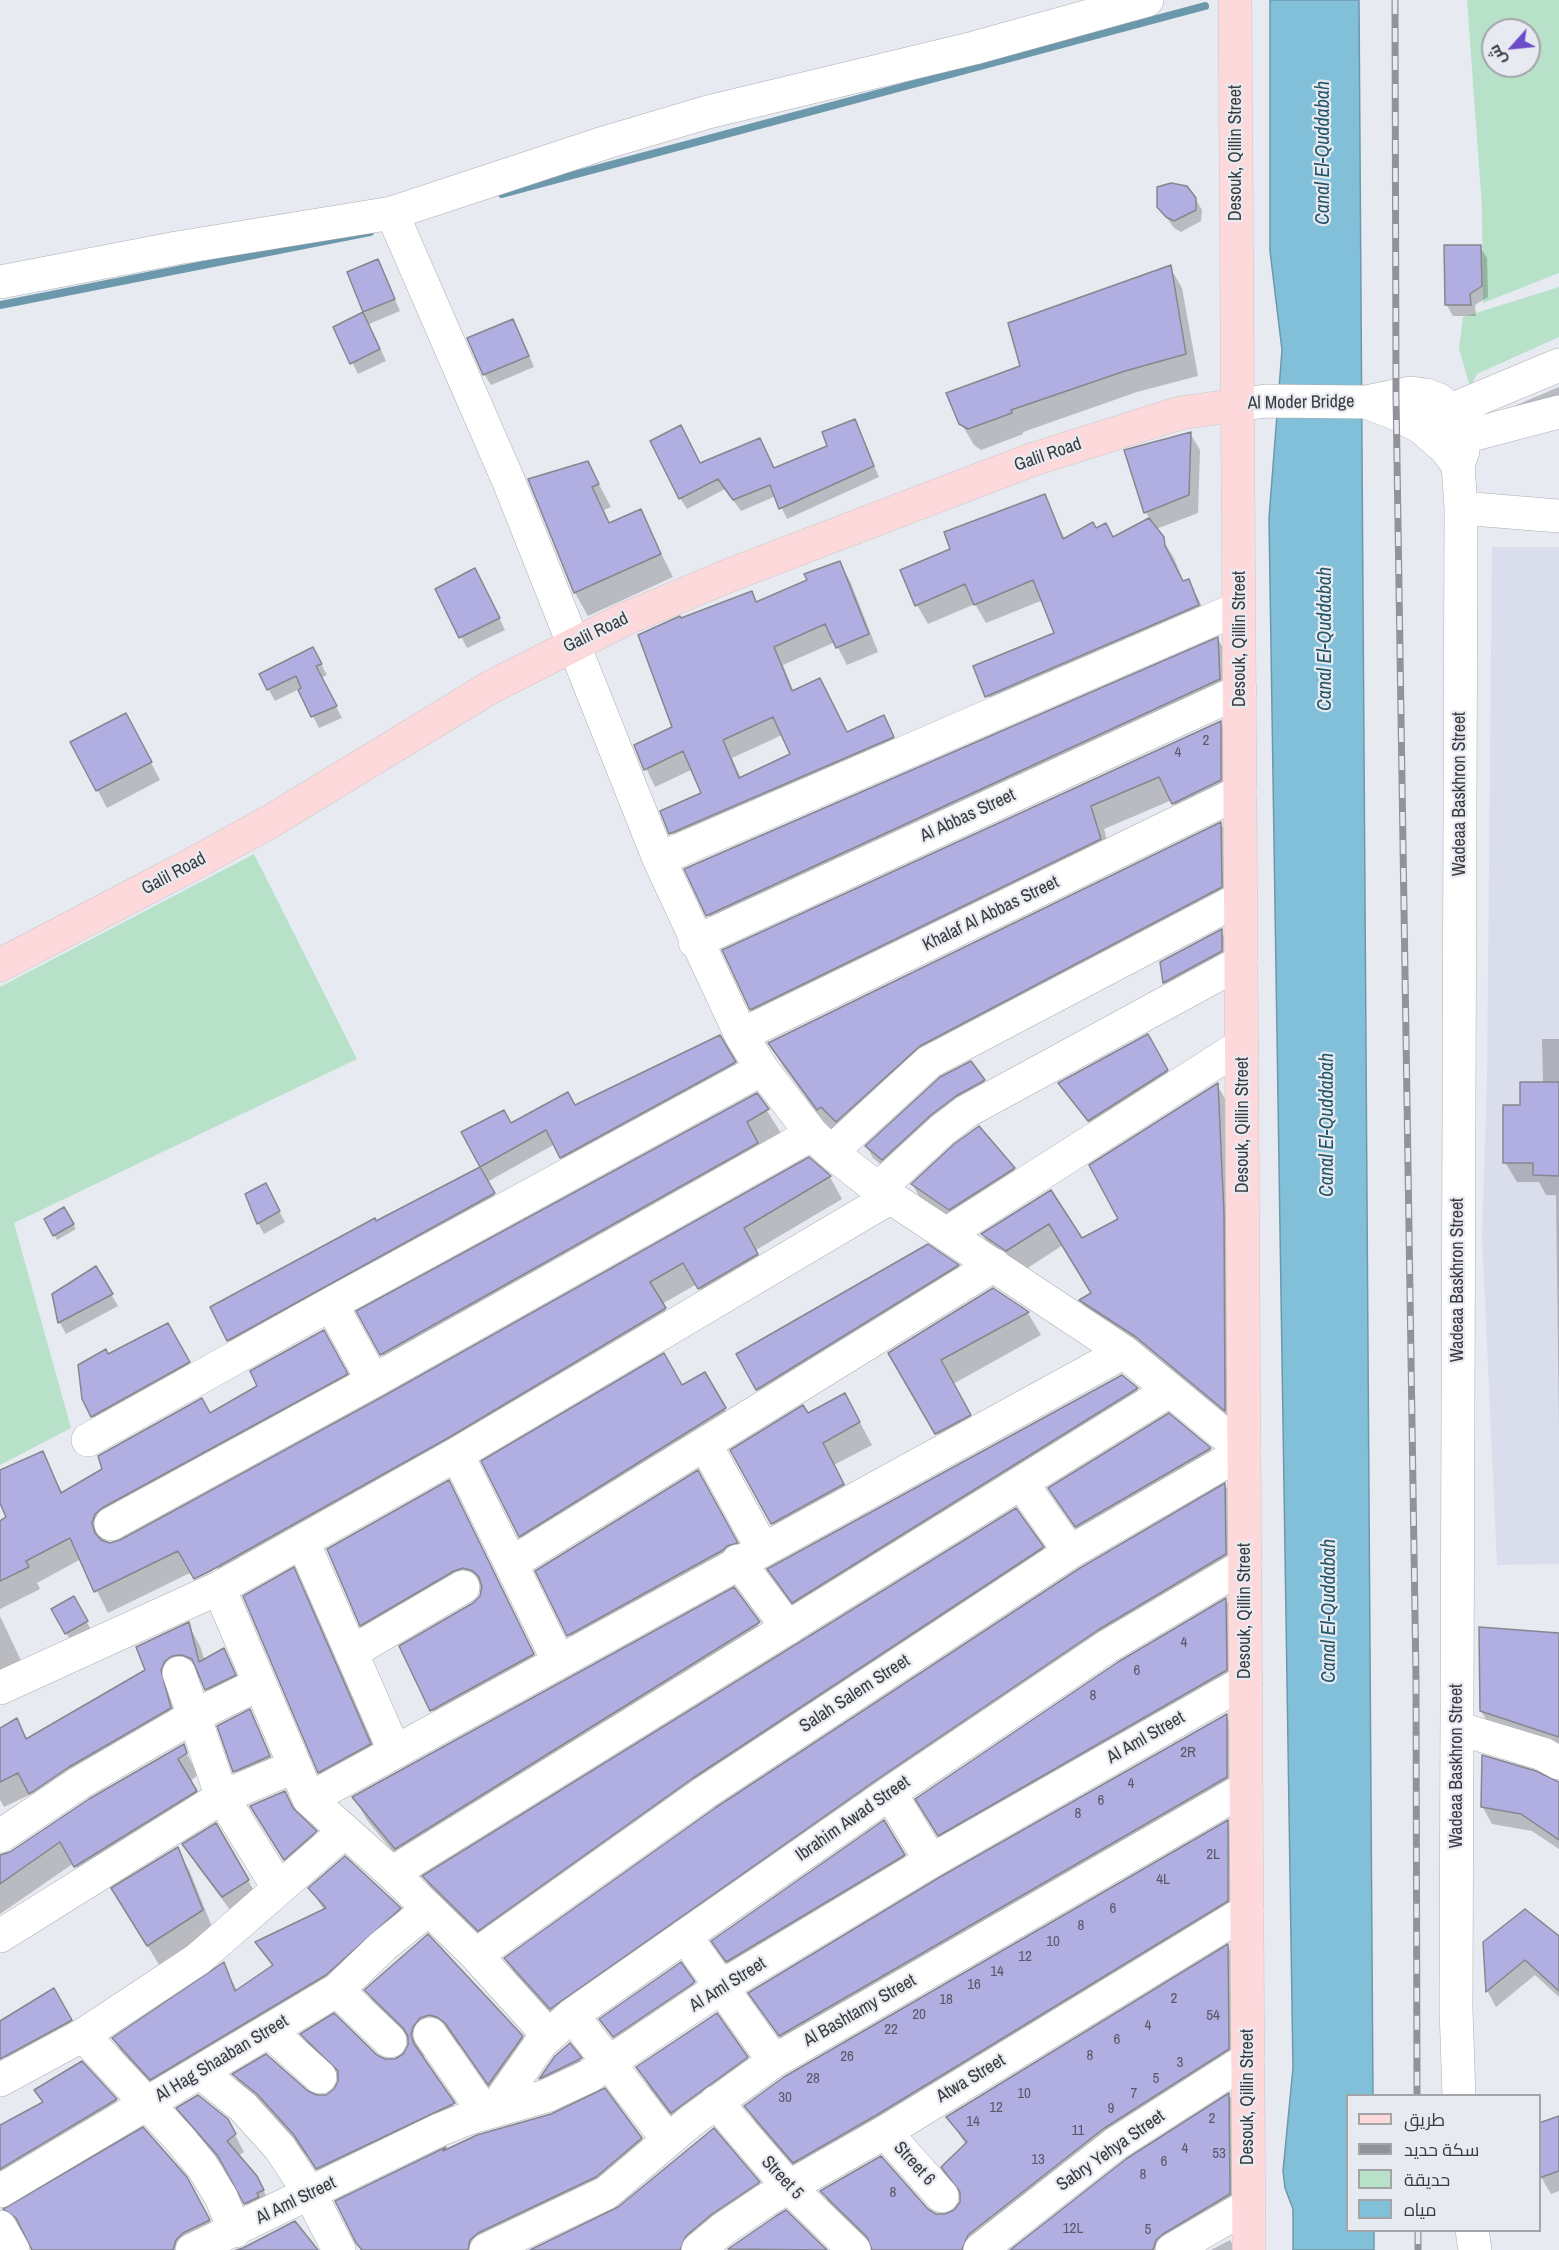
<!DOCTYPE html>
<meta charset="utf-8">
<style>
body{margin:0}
#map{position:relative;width:1559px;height:2250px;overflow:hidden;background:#e8eaf1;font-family:"Archivo Narrow",Cairo,sans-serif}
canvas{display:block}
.legend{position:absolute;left:1346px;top:2094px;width:195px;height:138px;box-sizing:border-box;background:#e8eaf1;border:2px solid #a2a4a9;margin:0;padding:8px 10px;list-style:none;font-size:18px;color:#3a3b3e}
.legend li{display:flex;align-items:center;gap:12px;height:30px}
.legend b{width:30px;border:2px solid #a2a4a9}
.north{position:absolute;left:1481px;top:18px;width:60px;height:60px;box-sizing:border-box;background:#e8eaf1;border:2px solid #a2a4a9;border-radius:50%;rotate:243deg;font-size:16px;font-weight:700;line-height:24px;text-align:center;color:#3a3b3e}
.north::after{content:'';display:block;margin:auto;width:21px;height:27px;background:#6d4dc7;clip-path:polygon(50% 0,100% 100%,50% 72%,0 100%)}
</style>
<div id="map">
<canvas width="1559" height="2250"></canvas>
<ul class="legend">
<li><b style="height:8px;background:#fed9dc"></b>طريق</li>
<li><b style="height:8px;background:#929398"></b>سكة حديد</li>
<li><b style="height:16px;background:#b7e2c9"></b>حديقة</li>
<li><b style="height:16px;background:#82c0da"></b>مياه</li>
</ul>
<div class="north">ش</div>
</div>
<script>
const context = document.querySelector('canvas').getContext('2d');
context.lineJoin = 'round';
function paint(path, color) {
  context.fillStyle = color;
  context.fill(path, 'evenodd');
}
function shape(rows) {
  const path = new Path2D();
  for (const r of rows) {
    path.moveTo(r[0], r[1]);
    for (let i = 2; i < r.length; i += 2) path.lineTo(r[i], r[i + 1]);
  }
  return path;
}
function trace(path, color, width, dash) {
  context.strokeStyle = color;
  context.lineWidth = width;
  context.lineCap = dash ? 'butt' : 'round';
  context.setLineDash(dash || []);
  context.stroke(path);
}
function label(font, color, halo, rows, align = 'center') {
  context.font = font + ' "Archivo Narrow",sans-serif';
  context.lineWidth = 4.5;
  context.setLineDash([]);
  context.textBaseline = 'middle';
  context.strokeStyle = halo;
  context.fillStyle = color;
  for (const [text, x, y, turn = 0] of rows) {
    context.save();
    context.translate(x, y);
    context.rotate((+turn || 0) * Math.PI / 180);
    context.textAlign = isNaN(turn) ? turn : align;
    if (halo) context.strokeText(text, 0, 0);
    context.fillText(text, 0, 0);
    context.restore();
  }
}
paint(shape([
 [1492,547,1559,547,1559,1564,1497,1565,1482,1236,1487,1079]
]), '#dadeec');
paint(shape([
 [1467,0,1559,0,1559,273,1483,303,1482,208],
 [1493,30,1529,30,1529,66,1493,66],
 [1559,287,1559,337,1477,374,1470,387,1459,349,1463,317],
 [254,854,357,1059,14,1223,71,1428,0,1465,0,987]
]), '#b7e2c9');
const water = shape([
 [1270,0,1359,0,1373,2095,1348,2096,1348,2230,1374,2231,1374,2250,1293,2250,1293,2209,1285,2188,1283,2171,1293,2068,1269,518,1282,350,1270,251,1270,0]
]);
paint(water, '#82c0da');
trace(water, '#6c98ab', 1.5);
paint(shape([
 [1195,198,1202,210,1201,221,1181,232,1174,228,1159,207],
 [1480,247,1487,258,1488,297,1475,305,1476,316,1453,316,1446,304],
 [378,261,400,311,369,324,386,361,358,374,335,328,365,313,349,273],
 [1170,267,1182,288,1198,376,1137,392,1023,432,1023,434,981,450,974,445,961,423,1022,367],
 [519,332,534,367,491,385,484,374],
 [1559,387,1559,405,1520,415,1514,406],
 [854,420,879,477,787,519,776,496,741,511,725,489,687,509,680,498,700,465,760,439,775,469,829,447],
 [1190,433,1200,450,1198,513,1156,529,1174,558,1184,583,1188,581,1199,600,1209,624,997,716,975,667,1056,633,1043,600,986,623,975,604,928,624,917,605,952,549,1044,496,1065,539,1096,530,1114,538,1150,520,1146,512],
 [587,462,611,507,604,510,610,524,640,511,673,577,588,616,575,593,530,480],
 [840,563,850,581,878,652,847,665,835,642,783,665,794,692,847,733,883,717,903,755,681,851,662,811,703,793,693,769,655,787,636,746,674,727,681,620,751,593,757,603,809,581],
 [782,735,792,755,741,778,732,758],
 [481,581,505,630,467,648,437,589],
 [1218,639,1231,662,1233,703,721,938,708,915,686,869],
 [313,649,327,675,321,678,342,718,319,728,299,689,275,701,261,675],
 [1220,722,1233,745,1234,804,1187,826,1172,800,1104,829,1113,862,764,1032,751,1009],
 [135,732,160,780,107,808,72,742],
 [1221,824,1234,846,1234,910,831,1132,783,1066,770,1043],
 [1221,931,1231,948,1174,999,1164,983,1162,962],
 [720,1037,743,1077,570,1171,555,1144,487,1182,502,1210,238,1356,229,1340,376,1223,482,1168,463,1133,511,1125,575,1107],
 [1542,1039,1559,1039,1559,1428,1556,1195,1546,1195,1539,1182,1517,1182,1505,1162,1521,1106,1543,1083],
 [1158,1053,1176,1088,1099,1138,1061,1083],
 [941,1079,983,1081,990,1092,889,1171,873,1158,867,1147],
 [1217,1085,1230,1107,1237,1431,1094,1322,1081,1300,1092,1294,1063,1245,1020,1273,995,1257,983,1235,1050,1192,1081,1240,1120,1220],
 [757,1095,781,1133,395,1377,358,1312],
 [809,1159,830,1177,842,1199,756,1250,770,1276,712,1310,697,1284,662,1304,677,1331,208,1600,196,1580,218,1570,217,1567,192,1572,108,1613,81,1559,37,1583,40,1589,0,1609,0,1523,8,1518,0,1500,0,1472,42,1453,63,1494,210,1415,335,1353,359,1396,107,1536,105,1543,121,1542,383,1399],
 [1014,1169,1023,1186,959,1227,922,1202,913,1185],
 [271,1196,285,1222,264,1234,258,1223],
 [64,1209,76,1229,57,1240,46,1219],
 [957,1266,970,1288,771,1412,738,1355],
 [96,1268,118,1306,66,1334,60,1323,54,1294],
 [993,1289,1028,1313,1041,1335,953,1384,982,1438,950,1456,890,1353],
 [168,1325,195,1373,99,1427,92,1416],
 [704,1374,738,1432,533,1559,520,1536,682,1387],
 [1122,1376,1137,1389,1150,1412,807,1625,783,1592,769,1570],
 [807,1415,857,1417,872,1445,834,1465,856,1506,784,1545,732,1451],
 [1169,1415,1210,1449,1223,1472,1090,1549,1050,1489],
 [448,1482,546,1678,444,1733,401,1647,474,1604,482,1592,477,1591,374,1648,361,1625],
 [1225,1485,1238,1508,1238,1578,564,2031,519,1981,506,1959],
 [711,1495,749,1566,582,1658,537,1571],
 [1042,1548,1055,1571,492,1953,437,1899,424,1877],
 [293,1570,306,1592,383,1767,333,1795,319,1772],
 [734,1589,772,1646,409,1871,367,1820,354,1797],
 [73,1598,93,1633,73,1645,53,1610],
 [1226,1600,1238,1621,1238,1692,951,1856,917,1799],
 [0,1616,24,1667,0,1678],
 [188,1624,200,1646,205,1661,224,1650,247,1696,218,1710,202,1679,195,1676,182,1729,43,1814,31,1794,4,1807,0,1800,0,1729,16,1720,28,1740,146,1671],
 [1559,1634,1559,1755,1495,1734,1481,1711],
 [250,1711,279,1774,244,1788,235,1771],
 [1226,1716,1239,1738,1240,1800,794,2058,750,1993],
 [183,1746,198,1775,190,1781,208,1812,88,1888,74,1863,0,1914,0,1856,11,1853],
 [1559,1783,1559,1849,1532,1831,1492,1824,1482,1806],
 [284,1793,325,1849,295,1876,261,1823],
 [884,1822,917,1878,741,1984,713,1941],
 [1227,1822,1240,1845,1240,1924,807,2185,759,2129,746,2106],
 [216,1825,261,1903,237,1919,198,1867,184,1844],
 [177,1849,190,1872,215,1934,161,1968,127,1912],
 [310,1888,400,1909,412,1930,163,2100,126,2060,114,2039,223,1965,238,1992,276,1972,257,1942,324,1910],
 [1559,1938,1559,1997,1535,1975,1496,2007,1488,1992,1484,1943],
 [1228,1946,1241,1969,1241,2072,991,2250,870,2250,835,2214,822,2191,927,2210,935,2215,945,2216,955,2212,961,2203,961,2197,943,2167,966,2145,948,2117],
 [694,1983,703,2000,624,2054,601,2020],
 [54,1990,80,2037,15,2073,0,2047,0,2023],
 [366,1990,522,2036,535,2060,502,2107,460,2046,452,2040,425,2050,424,2061,467,2127,330,2191,311,2161,272,2117,248,2097,234,2075,316,2097,327,2096,335,2090,340,2081,315,2057,302,2034,385,2060,395,2061,404,2055,410,2043,379,2013],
 [569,2045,587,2070,547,2089,541,2079,556,2057],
 [747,2058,760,2080,685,2135,651,2090,638,2068],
 [81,2063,116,2100,129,2122,0,2201,0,2127,43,2103,36,2091],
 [1229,2095,1242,2117,1242,2217,1186,2250,1013,2250],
 [178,2108,227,2120,244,2152,238,2156,256,2177,273,2208,255,2220,228,2172,188,2125],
 [1559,2117,1559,2191,1551,2194,1541,2177],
 [641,2138,654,2161,503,2250,360,2250,361,2247,337,2202,445,2149],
 [759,2183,772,2205,709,2250,533,2250],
 [199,2201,222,2243,208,2250,33,2250,28,2238,18,2232,5,2210],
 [786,2212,825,2250,729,2250,735,2245],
 [1230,2240,1236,2250,1211,2250]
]), '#0003');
trace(shape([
 [502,194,1205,6],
 [0,305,370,232]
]), '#6c98ab', 8);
const building = shape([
 [1171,183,1187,186,1196,198,1196,210,1174,221,1166,217,1157,207,1157,187,1171,183],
 [1444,245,1481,245,1482,286,1470,294,1471,305,1445,305,1444,245],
 [378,259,395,299,363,312,347,272,378,259],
 [1171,265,1186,354,1125,371,1011,410,1012,413,968,429,959,424,946,393,1020,366,1008,323,1171,265],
 [363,312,380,349,350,364,333,327,363,312],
 [513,319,529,356,483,375,467,338,513,319],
 [855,419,874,466,779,509,770,485,733,500,718,479,679,499,650,441,681,425,700,463,760,438,774,468,827,446,822,432,855,419],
 [1191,432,1189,495,1144,513,1124,450,1191,432],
 [588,461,599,484,592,487,609,523,641,509,661,554,574,593,528,479,588,461],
 [1045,494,1063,539,1093,522,1096,528,1106,523,1113,537,1149,518,1164,537,1165,546,1183,581,1189,579,1199,605,985,697,973,666,1054,633,1033,580,974,605,965,584,915,606,900,570,950,549,944,532,1045,494],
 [840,561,869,634,836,648,825,624,774,647,792,691,820,678,847,732,884,715,894,737,669,834,660,811,701,793,683,751,644,770,634,745,672,727,638,635,680,616,681,618,752,591,756,602,807,580,804,574,840,561],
 [773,717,790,754,739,778,723,740,773,717],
 [475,568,500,618,459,638,435,589,475,568],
 [1218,637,1220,679,706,916,684,869,1218,637],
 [313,647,322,664,316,666,337,706,311,717,298,690,301,688,296,676,267,690,259,674,313,647],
 [126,713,152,762,96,791,70,742,126,713],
 [1221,721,1221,780,1172,804,1159,777,1091,806,1101,839,750,1010,722,950,1221,721],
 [1221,822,1222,887,920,1046,836,1122,821,1107,817,1110,768,1043,1221,822],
 [1222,929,1222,951,1163,983,1160,962,1222,929],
 [1148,1034,1168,1070,1088,1121,1058,1083,1148,1034],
 [720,1035,736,1062,560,1158,546,1130,480,1167,461,1132,504,1110,511,1123,568,1092,575,1105,720,1035],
 [971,1061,985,1080,956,1096,931,1115,882,1160,865,1146,940,1077,971,1061],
 [1520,1082,1559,1082,1559,1176,1533,1175,1533,1163,1503,1163,1503,1105,1520,1105,1520,1082],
 [1218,1083,1224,1214,1225,1411,1136,1337,1079,1300,1091,1293,1049,1224,1006,1251,981,1234,1051,1190,1082,1238,1118,1219,1089,1165,1218,1083],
 [757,1093,769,1109,747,1122,758,1143,380,1355,356,1311,757,1093],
 [979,1126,1015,1168,949,1210,911,1184,954,1144,979,1126],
 [809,1157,831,1176,744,1228,758,1254,698,1289,683,1263,650,1282,666,1308,448,1438,210,1571,194,1579,178,1551,94,1592,70,1538,26,1561,29,1567,0,1581,0,1521,6,1517,0,1503,0,1470,43,1451,61,1493,102,1469,98,1456,202,1398,210,1413,257,1386,250,1371,324,1330,348,1374,102,1508,95,1514,92,1523,95,1533,101,1540,110,1543,120,1540,382,1397,809,1157],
 [480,1167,495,1193,227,1341,210,1307,375,1218,376,1221,480,1167],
 [266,1183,280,1211,257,1224,245,1194,266,1183],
 [64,1207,74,1224,53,1236,44,1219,64,1207],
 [928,1244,959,1265,756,1390,736,1354,928,1244],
 [96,1266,113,1294,58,1323,52,1294,96,1266],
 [993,1288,1029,1312,941,1360,971,1415,935,1434,888,1353,993,1288],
 [168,1323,190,1362,91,1417,82,1399,78,1365,106,1349,108,1354,168,1323],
 [664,1353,682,1385,705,1372,726,1408,519,1537,481,1461,664,1353],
 [1122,1375,1138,1388,792,1603,767,1569,1122,1375],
 [845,1393,860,1422,823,1443,844,1484,771,1524,730,1450,803,1405,808,1413,845,1393],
 [1169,1413,1211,1448,1075,1527,1048,1488,1169,1413],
 [698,1470,738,1543,727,1546,723,1550,567,1636,535,1571,698,1470],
 [449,1480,534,1654,430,1711,399,1646,473,1603,480,1596,482,1587,479,1577,473,1571,463,1568,454,1571,360,1626,327,1549,449,1480],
 [1225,1483,1226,1554,1098,1630,879,1778,550,2009,504,1958,715,1808,1080,1568,1225,1483],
 [1016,1508,1044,1547,693,1778,478,1931,422,1876,1016,1508],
 [294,1567,371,1744,318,1773,243,1596,294,1567],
 [734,1587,760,1622,395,1849,352,1797,734,1587],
 [74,1596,88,1621,65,1634,51,1609,74,1596],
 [1226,1598,1227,1670,938,1836,915,1799,1118,1662,1226,1598],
 [189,1622,199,1662,224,1648,236,1675,205,1690,192,1659,182,1655,172,1656,165,1661,161,1670,171,1708,69,1767,29,1794,18,1773,0,1782,0,1728,17,1718,26,1739,145,1670,136,1647,189,1622],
 [1479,1627,1559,1633,1559,1737,1480,1711,1479,1627],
 [250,1709,270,1756,233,1772,217,1726,250,1709],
 [1227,1714,1227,1777,779,2036,748,1993,940,1877,1227,1714],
 [184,1744,187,1753,178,1759,197,1791,74,1867,60,1842,0,1884,0,1855,10,1852,89,1799,184,1744],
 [1482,1755,1536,1771,1559,1782,1559,1840,1521,1814,1481,1807,1482,1755],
 [285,1791,293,1808,317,1831,284,1860,250,1806,285,1791],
 [884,1820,905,1855,726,1962,711,1941,884,1820],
 [1228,1820,1228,1901,875,2116,793,2163,744,2106,784,2077,1228,1820],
 [216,1823,249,1880,222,1897,182,1844,216,1823],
 [178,1847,203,1910,147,1946,111,1888,178,1847],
 [345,1856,401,1908,326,1975,150,2080,112,2038,224,1962,235,1991,273,1965,255,1942,326,1908,308,1888,345,1856],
 [1525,1909,1559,1936,1559,1991,1525,1960,1486,1992,1483,1942,1525,1909],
 [428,1934,523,2036,488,2085,445,2023,437,2017,429,2015,420,2018,413,2027,411,2035,414,2044,455,2103,316,2169,294,2135,257,2094,232,2074,266,2054,308,2091,317,2095,326,2095,334,2089,338,2081,338,2071,300,2034,334,2013,377,2055,385,2059,395,2059,403,2054,408,2045,408,2036,403,2028,364,1990,428,1934],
 [1228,1944,1229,2049,1103,2129,968,2235,962,2250,872,2250,867,2237,820,2191,881,2156,928,2209,936,2214,945,2214,954,2210,960,2202,960,2192,941,2167,967,2142,946,2117,1228,1944],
 [681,1962,695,1982,613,2037,599,2019,681,1962],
 [54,1988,72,2020,0,2059,0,2021,54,1988],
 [717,2013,748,2057,671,2113,636,2067,717,2013],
 [570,2043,582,2058,539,2079,555,2056,570,2043],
 [82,2061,117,2099,0,2169,0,2125,43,2102,34,2090,82,2061],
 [605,2088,642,2138,596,2177,478,2233,470,2240,468,2250,362,2250,356,2243,335,2201,446,2147,443,2151,477,2135,551,2114,605,2088],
 [1229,2093,1230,2194,1163,2234,1156,2240,1153,2250,1010,2250,1126,2159,1229,2093],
 [198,2095,228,2119,236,2134,227,2141,257,2176,264,2190,257,2193,259,2197,244,2204,218,2156,176,2108,198,2095],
 [1559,2116,1559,2171,1539,2178,1539,2123,1559,2116],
 [143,2127,187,2177,210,2220,183,2233,176,2240,173,2250,32,2250,16,2218,3,2209,143,2127],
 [714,2128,760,2182,712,2214,686,2236,680,2250,530,2250,618,2207,714,2128],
 [786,2210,827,2250,728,2249,776,2216,786,2210],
 [295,2221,318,2250,236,2250,243,2248,295,2221]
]);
paint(building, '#b1afe2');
trace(building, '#86868d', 1.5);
const minor = shape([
 [392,213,509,482,659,859,741,1035,762,1069,812,1134,831,1152,878,1189,1124,1352,1244,1451,1070,1552,704,1793,476,1955],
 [0,282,177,248,392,213,607,142,708,112,974,48,1147,0],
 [1366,402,1397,414,1422,428,1445,448,1458,465],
 [1237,405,1266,401,1366,402,1411,393,1426,395,1439,400,1451,410,1459,422,1463,437,1463,451,1458,465,1461,508,1456,2009,1459,2096],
 [1451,410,1559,365],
 [1463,437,1559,412],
 [1461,508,1559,516],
 [659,859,1239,608],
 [695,942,1240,691],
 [741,1035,1240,792],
 [831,1152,929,1062,1241,898],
 [878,1189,942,1130,967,1111,1241,962],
 [948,1233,1242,1045],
 [331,1304,373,1381],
 [88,1440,331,1304,762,1069],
 [705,1444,762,1548],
 [457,1454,558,1660],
 [1022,1484,1070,1552],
 [111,1524,373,1381,812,1134],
 [303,1542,394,1750],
 [738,1561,788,1628],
 [512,1563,994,1265],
 [219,1588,309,1799,392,1873,476,1955,549,2036],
 [352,1652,463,1587],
 [179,1673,222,1797,278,1887],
 [0,1688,219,1588,457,1454,891,1197],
 [1457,1728,1543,1754,1559,1763],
 [890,1793,931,1861],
 [309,1799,1124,1352],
 [0,1836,79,1783,194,1716,259,1684],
 [392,1873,1169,1391],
 [0,1936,222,1797,293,1767],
 [685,1936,774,2061],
 [337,1990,390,2041],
 [572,2015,668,2140],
 [269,2031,320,2077],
 [430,2034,485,2113],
 [83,2035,179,2138,202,2166,221,2197,235,2231],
 [200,2072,243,2107,280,2148,310,2194,339,2250],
 [0,2080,83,2035,198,1959,345,1831],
 [716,2102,789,2187,854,2250],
 [493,2111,541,2043,572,2015,890,1793,1108,1646,1245,1565],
 [885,2132,942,2196],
 [0,2191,337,1990,383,1946,429,1909],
 [0,2227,13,2250],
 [1472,2230,1475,2250],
 [192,2250,439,2130,469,2118,546,2096,589,2076,721,1987,931,1861,1246,1681],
 [486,2250,606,2193,691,2121,774,2061,1246,1788],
 [698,2250,723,2229,766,2200,885,2132,1247,1911],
 [980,2250,1115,2144,1248,2059],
 [1172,2250,1249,2205]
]);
const major = shape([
 [1235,0,1249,2250],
 [0,965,191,865,271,821,491,687,625,619,730,575,1031,460,1180,413,1237,405]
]);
trace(minor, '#acadb4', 34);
trace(major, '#c8c8c9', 34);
trace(minor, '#fff', 33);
trace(major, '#fed9dc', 33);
const rail = shape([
 [1395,0,1396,395,1416,1678,1417,2096],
 [1418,2230,1418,2250]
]);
trace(rail, '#929398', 7);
trace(rail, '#e8eaf1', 4.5, [14]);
label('15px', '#585867', null, [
 ["2",1206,741],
 ["4",1178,753],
 ["4",1184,1643],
 ["6",1137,1671],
 ["8",1093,1696],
 ["2R",1188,1753],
 ["4",1131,1784],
 ["6",1101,1801],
 ["8",1078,1814],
 ["2L",1213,1855],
 ["4L",1163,1880],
 ["6",1113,1909],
 ["8",1081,1926],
 ["10",1053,1942],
 ["12",1025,1957],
 ["14",997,1972],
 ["16",974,1985],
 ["2",1174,1999],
 ["18",946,2000],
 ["20",919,2015],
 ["54",1213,2016],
 ["4",1148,2026],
 ["22",891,2030],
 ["6",1117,2040],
 ["8",1090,2056],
 ["26",847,2057],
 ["3",1180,2063],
 ["28",813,2079],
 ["5",1156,2079],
 ["10",1024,2094],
 ["7",1134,2094],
 ["30",785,2098],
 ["12",996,2108],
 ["9",1111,2109],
 ["2",1212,2119],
 ["14",973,2122],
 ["11",1078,2131],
 ["4",1185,2149],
 ["53",1219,2154],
 ["13",1038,2160],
 ["6",1164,2162],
 ["8",1143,2175],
 ["8",893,2193],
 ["12L",1073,2229],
 ["5",1148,2230]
]);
label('18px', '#3a3b3e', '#e8eaf1', [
 ["Desouk, Qillin Street",1236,153,-90],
 ["Al Moder Bridge",1301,403,-1],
 ["Galil Road",1048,455,-19],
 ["Galil Road",596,633,-26],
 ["Desouk, Qillin Street",1240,639,-90],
 ["Wadeaa Baskhron Street",1460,794,-90],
 ["Al Abbas Street",968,816,-25],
 ["Galil Road",174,874,-28],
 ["Khalaf Al Abbas Street",991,914,-26],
 ["Desouk, Qillin Street",1243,1125,-90],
 ["Wadeaa Baskhron Street",1458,1280,-90],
 ["Desouk, Qillin Street",1245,1611,-90],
 ["Salah Salem Street",855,1694,-33],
 ["Al Aml Street",1146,1738,-30],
 ["Wadeaa Baskhron Street",1457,1766,-90],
 ["Ibrahim Awad Street",853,1819,-35],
 ["Al Aml Street",728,1985,-32],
 ["Al Bashtamy Street",860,2011,-30],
 ["Al Hag Shaaban Street",222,2059,-31],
 ["Atwa Street",971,2079,-31],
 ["Desouk, Qillin Street",1248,2097,-90],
 ["Sabry Yehya Street",1111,2151,-35],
 ["Street 6",914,2164,48],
 ["Street 5",782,2178,47],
 ["Al Aml Street",296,2201,-26]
]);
label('italic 20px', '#235568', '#e8eaf1', [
 ["Canal El-Quddabah",1324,153,-90],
 ["Canal El-Quddabah",1326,639,-90],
 ["Canal El-Quddabah",1328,1125,-90],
 ["Canal El-Quddabah",1330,1611,-90]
]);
</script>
